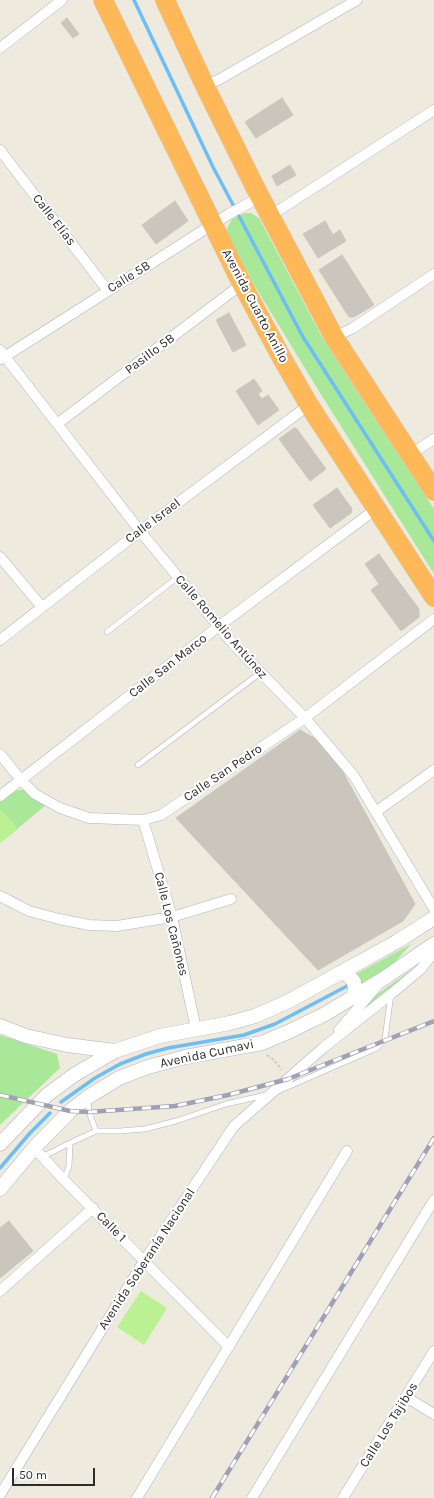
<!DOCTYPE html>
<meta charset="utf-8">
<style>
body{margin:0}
#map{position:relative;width:434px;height:1498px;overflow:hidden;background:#eeeade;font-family:Karla,sans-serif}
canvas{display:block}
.scale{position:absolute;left:12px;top:1468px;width:83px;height:18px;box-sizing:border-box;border:2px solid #2c2c2c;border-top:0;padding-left:5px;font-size:12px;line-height:14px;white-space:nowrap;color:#2c2c2c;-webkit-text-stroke:3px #fff;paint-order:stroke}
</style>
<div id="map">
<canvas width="434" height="1498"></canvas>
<div class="scale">50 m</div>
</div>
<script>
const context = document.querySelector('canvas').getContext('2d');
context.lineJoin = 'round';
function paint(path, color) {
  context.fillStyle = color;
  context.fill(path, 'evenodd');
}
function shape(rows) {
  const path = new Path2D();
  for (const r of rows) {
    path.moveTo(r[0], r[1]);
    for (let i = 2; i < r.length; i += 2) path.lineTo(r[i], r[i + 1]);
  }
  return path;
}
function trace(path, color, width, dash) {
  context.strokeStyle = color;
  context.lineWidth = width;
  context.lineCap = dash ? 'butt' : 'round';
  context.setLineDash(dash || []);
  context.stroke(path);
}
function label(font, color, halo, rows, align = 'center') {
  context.font = font + ' Karla,sans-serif';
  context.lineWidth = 4;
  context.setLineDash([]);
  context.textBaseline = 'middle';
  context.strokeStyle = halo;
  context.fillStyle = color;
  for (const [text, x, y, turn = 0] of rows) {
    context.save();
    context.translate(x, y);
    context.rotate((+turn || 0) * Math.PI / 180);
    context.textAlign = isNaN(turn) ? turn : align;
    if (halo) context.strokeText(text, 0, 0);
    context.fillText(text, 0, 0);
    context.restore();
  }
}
paint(shape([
 [245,213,251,213,259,218,321,335,434,509,434,574,322,396,226,239,226,231,232,219],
 [19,790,24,790,46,805,0,843,0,802,14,791],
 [411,944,388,970,363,986,356,974],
 [417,966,349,1024,369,1000],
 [0,1035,57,1054,60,1068,0,1125]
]), '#a8e898');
paint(shape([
 [2,810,18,829,0,843,0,812],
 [141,1291,167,1308,144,1345,117,1327]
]), '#bbf093');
trace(shape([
 [134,0,213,167,303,337,434,541],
 [61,1102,95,1078,120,1064,146,1054,168,1048,244,1035,275,1024,349,985],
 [0,1168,30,1133,50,1113]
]), '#6cbef6', 3.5);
const building = shape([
 [67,18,79,34,73,38,61,23,67,18],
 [282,98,293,115,256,138,245,122,282,98],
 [290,165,296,175,277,186,272,176,290,165],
 [175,201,188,221,156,244,142,225,175,201],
 [325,221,333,235,312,248,303,234,325,221],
 [340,230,346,241,318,258,312,248,340,230],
 [342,255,374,305,354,317,349,317,319,270,342,255],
 [229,313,246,345,233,352,216,320,229,313],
 [254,379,262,391,258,394,262,399,268,395,279,410,258,425,236,391,254,379],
 [294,428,297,429,326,469,310,481,279,439,294,428],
 [337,488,352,509,351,513,330,528,313,505,337,488],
 [379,554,393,574,379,584,365,564,379,554],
 [393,574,419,609,419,617,401,631,371,590,393,574],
 [300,730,318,740,338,763,415,904,403,921,318,970,176,818,300,730],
 [9,1221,33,1251,0,1278,0,1228,9,1221]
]);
paint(building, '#cac6bd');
trace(building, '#cac6b7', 1);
const lane = shape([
 [107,632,178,577],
 [138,765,260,673],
 [278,1091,377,1048,385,1039,391,994],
 [96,1131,120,1131,145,1129,176,1121,226,1104,266,1095],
 [42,1157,70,1143],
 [64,1180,69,1166,70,1143,96,1131,89,1112,88,1100]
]);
const street = shape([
 [0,48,62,0],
 [205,86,220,79,357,0],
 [0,150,108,291],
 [270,216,434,110],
 [334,337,353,328,434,274],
 [0,350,140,531,234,645,305,718,354,776,434,909],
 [1,359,229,214,260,197],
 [57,424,242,284],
 [410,455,434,439],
 [0,557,42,607],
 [0,640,140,531,309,405],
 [0,754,21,780,35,794,60,808,89,818,143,820,161,815,305,718,434,619],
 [0,796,219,626,376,509],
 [377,811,434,770],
 [143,820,172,917,196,1029],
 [0,896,29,911,59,919,89,925,117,926,172,917,231,899],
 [339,1030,377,986],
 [34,1148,64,1180,229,1347],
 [0,1291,93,1208],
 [406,1397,434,1414],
 [0,1495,144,1261,234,1126,323,1048,391,994,421,969,434,952],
 [137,1498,347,1151],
 [252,1498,434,1200],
 [343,1498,434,1351]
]);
const secondary = shape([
 [342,972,349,976,354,982,355,990,353,997],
 [0,1026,26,1036,67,1045,115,1051],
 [0,1144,47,1095,74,1075,115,1051,160,1036,230,1023,255,1016,287,1002,342,972,398,941,434,918],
 [0,1189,34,1148,70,1111,88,1097,119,1078,148,1067,185,1057,262,1043,290,1031,325,1014,383,979,434,944]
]);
const highway = shape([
 [103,0,242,284,283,360,309,405,434,597],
 [165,0,205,86,256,189,334,337,434,491]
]);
trace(lane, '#b2b2c0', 6);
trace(street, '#b2b2c0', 11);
trace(secondary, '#b2b2c0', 15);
trace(highway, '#ccc', 20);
trace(shape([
 [267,1055,274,1060,282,1070]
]), '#ccc', 2, [3, 2]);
trace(lane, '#fff', 5);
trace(street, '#fff', 10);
trace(secondary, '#fff', 14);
trace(highway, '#ffb858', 19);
const rail = shape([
 [0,1095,70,1111,89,1112,175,1106,228,1095,288,1079,434,1021],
 [212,1498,434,1138]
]);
trace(rail, '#a0a0b7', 4.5);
trace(rail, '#fff', 3, [9]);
label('13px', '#2c2c2c', '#fff', [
 ["Calle Elías",54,220,52],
 ["Calle 5B",129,277,-32],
 ["Avenida Cuarto Anillo",255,306,62],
 ["Pasillo 5B",150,354,-37],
 ["Calle Israel",153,521,-37],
 ["Calle Romelio Antúnez",221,627,49],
 ["Calle San Marco",168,666,-38],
 ["Calle San Pedro",223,773,-34],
 ["Calle Los Cañones",171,924,76],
 ["Avenida Cumavi",207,1054,-12],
 ["Calle 1",111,1227,46],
 ["Avenida Soberanía Nacional",147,1259,-57],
 ["Calle Los Tajibos",389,1425,-58]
]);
</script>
